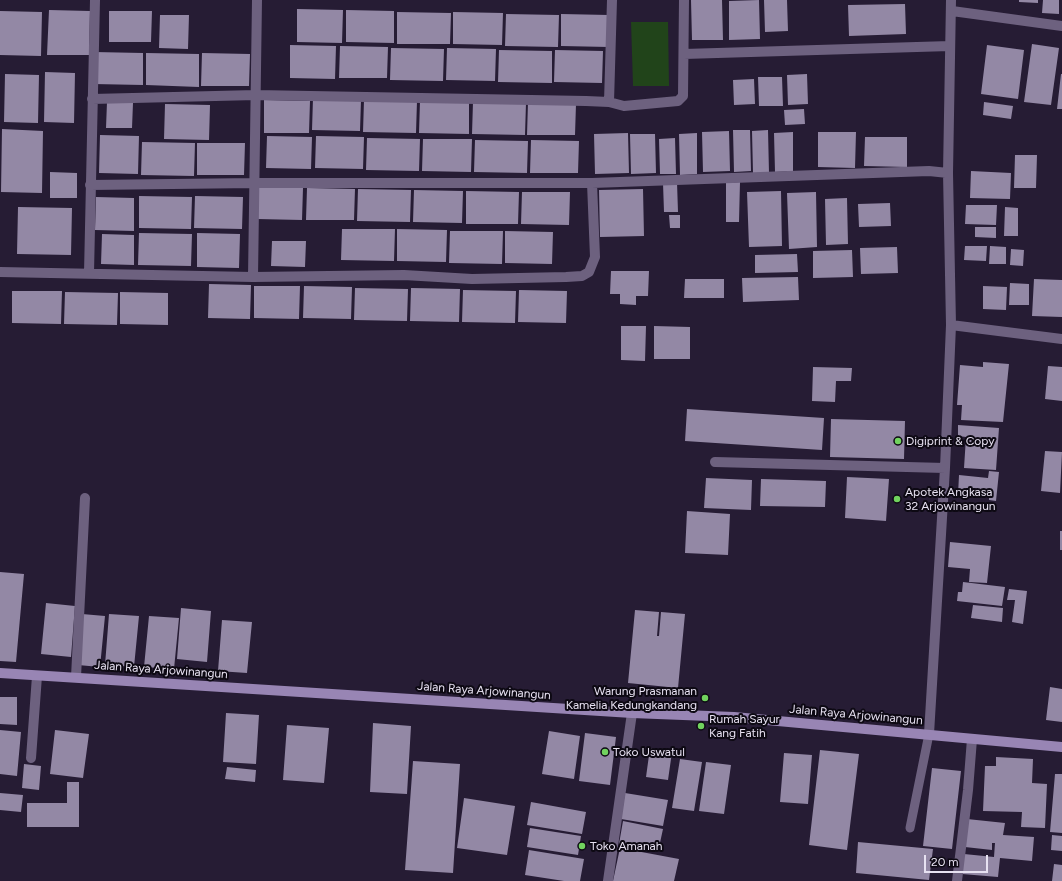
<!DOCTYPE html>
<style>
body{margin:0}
#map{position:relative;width:1062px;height:881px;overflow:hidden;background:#261c34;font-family:Figtree,sans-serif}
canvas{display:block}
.scale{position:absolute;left:924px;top:855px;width:64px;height:18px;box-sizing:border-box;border:2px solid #e7e1f1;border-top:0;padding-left:5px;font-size:12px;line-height:14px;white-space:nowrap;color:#e7e1f1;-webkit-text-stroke:3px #0d0913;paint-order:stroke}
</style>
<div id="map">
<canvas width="1062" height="881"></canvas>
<div class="scale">20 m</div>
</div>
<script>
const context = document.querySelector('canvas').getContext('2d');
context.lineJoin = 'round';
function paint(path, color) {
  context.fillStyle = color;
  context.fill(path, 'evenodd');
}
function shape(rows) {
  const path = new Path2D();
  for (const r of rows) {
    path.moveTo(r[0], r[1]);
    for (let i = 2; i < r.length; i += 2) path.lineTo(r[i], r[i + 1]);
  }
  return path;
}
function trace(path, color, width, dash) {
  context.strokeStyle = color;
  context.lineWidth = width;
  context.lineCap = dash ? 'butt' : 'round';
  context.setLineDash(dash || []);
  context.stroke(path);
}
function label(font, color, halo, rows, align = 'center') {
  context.font = font + ' Figtree,sans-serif';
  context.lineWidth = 4;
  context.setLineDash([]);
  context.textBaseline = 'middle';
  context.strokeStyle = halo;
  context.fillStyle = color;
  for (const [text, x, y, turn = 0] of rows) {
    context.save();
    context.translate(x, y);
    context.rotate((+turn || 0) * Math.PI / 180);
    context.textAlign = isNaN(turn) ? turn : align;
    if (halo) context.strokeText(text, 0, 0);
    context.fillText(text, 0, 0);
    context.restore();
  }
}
paint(shape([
 [631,22,668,22,669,86,633,86]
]), '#21441a');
paint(shape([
 [691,0,722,0,723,40,692,40],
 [759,0,760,39,729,40,729,1],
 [764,0,787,0,788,31,765,32],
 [1019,0,1038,0,1038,3,1019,2],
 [1043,0,1059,0,1059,14,1042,13],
 [905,4,906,34,849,36,848,5],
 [297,9,343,10,342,43,297,42],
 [49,10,90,11,89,55,47,55],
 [346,10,394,11,394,43,346,42],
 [0,11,42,12,41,56,0,55],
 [109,11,152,11,151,42,109,42],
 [397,12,451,13,450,44,397,44],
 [453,12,503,13,502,45,453,44],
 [506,14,559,15,558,47,505,46],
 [561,14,609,15,609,47,561,46],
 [160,15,189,15,188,49,159,48],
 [1032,44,1059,48,1051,105,1024,102],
 [290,45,336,46,335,79,290,78],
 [987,45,1024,50,1018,99,981,94],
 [340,46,388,47,387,78,339,78],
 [391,48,444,49,443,81,390,80],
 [447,48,496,49,495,81,446,80],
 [499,50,552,51,552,83,498,82],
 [555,50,603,51,602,83,554,82],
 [94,52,143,53,143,85,93,84],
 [146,53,199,54,199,87,146,85],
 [202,53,250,54,249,86,201,86],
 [45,72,75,73,74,123,44,122],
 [5,74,39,75,38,123,4,122],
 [807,74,808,104,788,105,787,75],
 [1061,74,1062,74,1062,109,1057,109],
 [758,77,782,77,783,106,759,106],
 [754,79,755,104,734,105,733,80],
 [313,98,361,100,360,131,312,130],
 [264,100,310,101,309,133,264,133],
 [364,100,417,101,416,133,363,132],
 [420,101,469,102,469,134,419,133],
 [107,102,133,103,132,128,106,128],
 [473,102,526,103,525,135,472,134],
 [528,102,576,104,575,135,527,135],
 [984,102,1013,106,1011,119,983,115],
 [165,104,210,105,209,140,164,139],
 [804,109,805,124,785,125,784,110],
 [2,129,43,131,42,193,1,192],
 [733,130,750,130,751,171,734,172],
 [768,130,769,173,753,173,752,131],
 [729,131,730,171,703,172,702,132],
 [793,132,793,171,775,172,774,133],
 [818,132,856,132,855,168,818,167],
 [628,133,629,173,595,174,594,134],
 [697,133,697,174,680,175,679,134],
 [630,134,655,134,656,173,631,174],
 [100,135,139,136,138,174,99,173],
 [267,136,312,137,311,169,266,168],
 [316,136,364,137,363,169,315,168],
 [865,137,907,137,907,167,864,166],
 [367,138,420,139,419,171,366,170],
 [675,138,676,174,660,174,659,139],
 [423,139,472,139,471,172,422,171],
 [475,140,528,141,527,173,474,172],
 [531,140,579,141,578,173,530,173],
 [142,142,195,143,194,176,141,175],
 [197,143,245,143,244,175,197,175],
 [1015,155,1037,155,1036,188,1014,188],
 [971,171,1011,173,1010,199,970,198],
 [50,172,77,173,77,198,50,198],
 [677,182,678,212,664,212,663,183],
 [740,182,739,222,726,222,726,183],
 [258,187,303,188,302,220,257,219],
 [307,188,355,189,354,220,306,220],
 [358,189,411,190,410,222,357,221],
 [643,189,644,236,600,237,599,190],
 [414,190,463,191,462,223,413,222],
 [466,191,519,192,518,224,466,224],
 [781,191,782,246,749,247,747,192],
 [522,192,570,192,569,225,521,224],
 [816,192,817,247,789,249,787,193],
 [139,196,192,197,191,229,139,228],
 [195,196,243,197,242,229,194,228],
 [96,197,134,198,134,231,95,230],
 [847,198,848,244,826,245,825,199],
 [890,203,891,226,859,227,858,204],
 [966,205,997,205,996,225,965,224],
 [18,207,72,208,71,255,17,254],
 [1005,207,1018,208,1018,236,1004,236],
 [669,215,680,215,680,228,670,228],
 [975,227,996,227,996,238,975,237],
 [342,229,395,229,394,261,341,260],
 [397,229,447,230,446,262,397,261],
 [450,231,503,231,502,264,449,263],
 [505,231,553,232,552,264,505,263],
 [139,233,192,234,191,266,138,265],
 [197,233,240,234,239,268,197,267],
 [102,234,134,235,134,265,101,264],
 [272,241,306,241,305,267,271,266],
 [965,246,987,246,986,261,964,260],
 [990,246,1006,247,1006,264,989,264],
 [897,247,898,273,861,274,860,248],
 [1011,249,1024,250,1023,266,1010,265],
 [852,250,853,277,813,278,813,251],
 [797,254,798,272,755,273,755,255],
 [611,271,649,271,648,296,636,296,636,305,620,304,620,294,610,294],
 [798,277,799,300,743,302,742,278],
 [685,279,724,279,724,298,684,298],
 [1034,279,1062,280,1062,317,1032,316],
 [1010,283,1029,284,1029,305,1009,305],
 [209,284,251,285,250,319,208,318],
 [254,286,300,286,299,319,254,318],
 [304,286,352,287,351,319,303,318],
 [983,286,1007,287,1006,310,983,309],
 [355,288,408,289,407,321,354,320],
 [411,288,460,289,459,322,410,321],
 [463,290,516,291,515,323,462,322],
 [519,290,567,291,566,323,518,322],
 [12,291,62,291,61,324,12,323],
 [65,292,118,293,117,325,64,324],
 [120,292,168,293,168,325,120,324],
 [621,326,646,326,645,361,621,360],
 [654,326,690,327,690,359,654,359],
 [983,362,1009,364,1003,422,961,420,962,405,957,405,960,365,983,367],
 [1048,366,1062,367,1062,401,1045,399],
 [813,367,852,368,851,381,836,381,835,402,812,401],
 [687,409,824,418,822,450,685,441],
 [831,419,905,421,904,459,830,457],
 [958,425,999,428,996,470,964,468,966,437,958,436],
 [1045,451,1062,452,1060,493,1041,491],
 [989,471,999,472,996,501,989,500,989,497,958,495,959,475,988,478],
 [847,477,889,479,886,521,845,518],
 [706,478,752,480,751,510,704,508],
 [761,479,826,481,825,507,760,506],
 [687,511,730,514,728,555,685,553],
 [1060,531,1062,531,1062,550,1060,550],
 [950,542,991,546,987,583,969,582,970,569,948,567],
 [0,572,24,574,16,662,0,661],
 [963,582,1005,587,1002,606,957,601,958,592,962,592],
 [1009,589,1027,591,1023,624,1012,622,1015,600,1007,600],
 [46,603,75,606,71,657,41,654],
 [973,605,1003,608,1002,622,971,618],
 [181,608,211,611,207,662,177,659],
 [635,610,659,612,657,636,659,636,661,612,685,614,678,688,628,683],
 [82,614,105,616,100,667,78,665],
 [109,614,139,616,134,667,105,665],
 [149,616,179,618,174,669,144,667],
 [222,620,252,622,247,673,218,671],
 [1050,687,1062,689,1062,722,1046,720],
 [0,697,17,697,17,725,0,724],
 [226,713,259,715,256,764,223,762],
 [373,723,411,726,407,794,370,792],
 [287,725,329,728,324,783,283,780],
 [0,730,21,732,17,776,0,774],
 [55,730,89,734,83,778,50,774],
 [549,731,580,736,574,779,542,774],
 [585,733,616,737,610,785,579,781],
 [650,748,672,752,668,780,646,777],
 [820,750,859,754,847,850,809,845],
 [784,753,812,755,808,804,780,802],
 [996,757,1033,759,1032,783,1047,784,1045,828,1021,827,1022,812,983,811,985,766,996,766],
 [680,759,702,762,694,811,672,808],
 [413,761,460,764,453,873,405,870],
 [706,762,731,765,724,814,699,811],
 [24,764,41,766,39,790,22,788],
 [227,767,256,770,255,782,225,779],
 [932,768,961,771,952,849,923,846],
 [1055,774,1062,774,1062,833,1050,832],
 [67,782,79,782,79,827,27,827,27,803,67,803],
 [0,793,23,795,21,812,0,810],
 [625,793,668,800,663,826,621,819],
 [464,798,515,806,507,855,457,848],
 [531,802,586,812,582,834,527,825],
 [967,819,1005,823,1003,835,1034,837,1032,861,1000,858,998,877,962,874,964,854,994,857,995,843,992,843,992,850,965,847],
 [623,821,663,829,658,852,619,844],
 [530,828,581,836,578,855,527,847],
 [1052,835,1062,836,1062,851,1051,850],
 [858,842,933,849,929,880,856,873],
 [620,848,679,859,674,881,613,881],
 [529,850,584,859,580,881,564,881,525,875],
 [1054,864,1062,865,1062,881,1052,881]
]), '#9388a5');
trace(shape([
 [910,828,929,734]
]), '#6d617f', 9);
trace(shape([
 [952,11,1062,26],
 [684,54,950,46],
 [92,99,256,95,586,101,609,102,624,106,678,101,683,96,684,0],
 [609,102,612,0],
 [592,183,929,171,948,173],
 [0,272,253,277,404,275,472,279,566,277,582,276,589,272,595,257,592,183,255,183,90,185],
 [89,273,95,0],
 [253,277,257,0],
 [951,325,1062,339],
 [715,462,945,468],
 [76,677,85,498],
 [929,734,945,468,951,325,948,173,951,0],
 [31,758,37,676],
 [608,881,632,713],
 [957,881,968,790,972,739]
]), '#6d617f', 10);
trace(shape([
 [0,673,632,713,734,717,1062,747]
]), '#9885b4', 10);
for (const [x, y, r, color] of [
 [898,441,4,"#71d35e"],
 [897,499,4,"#71d35e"],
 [705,698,4,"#71d35e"],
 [701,726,4,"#71d35e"],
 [605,752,4,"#71d35e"],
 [582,846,4,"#71d35e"]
]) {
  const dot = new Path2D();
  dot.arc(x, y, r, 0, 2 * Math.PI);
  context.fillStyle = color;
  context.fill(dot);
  trace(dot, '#0d0913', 1.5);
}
label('12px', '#e7e1f1', '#0d0913', [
 ["Digiprint & Copy",906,441],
 ["Apotek Angkasa",905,492],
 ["32 Arjowinangun",905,506],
 ["Warung Prasmanan",697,691,"right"],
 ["Kamelia Kedungkandang",697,705,"right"],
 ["Rumah Sayur",709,719],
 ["Kang Fatih",709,733],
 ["Toko Uswatul",613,752],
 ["Toko Amanah",590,846]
], 'left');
label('12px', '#e7e1f1', '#0d0913', [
 ["Jalan Raya Arjowinangun",161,670,4],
 ["Jalan Raya Arjowinangun",484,691,4],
 ["Jalan Raya Arjowinangun",856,715,5]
]);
</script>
